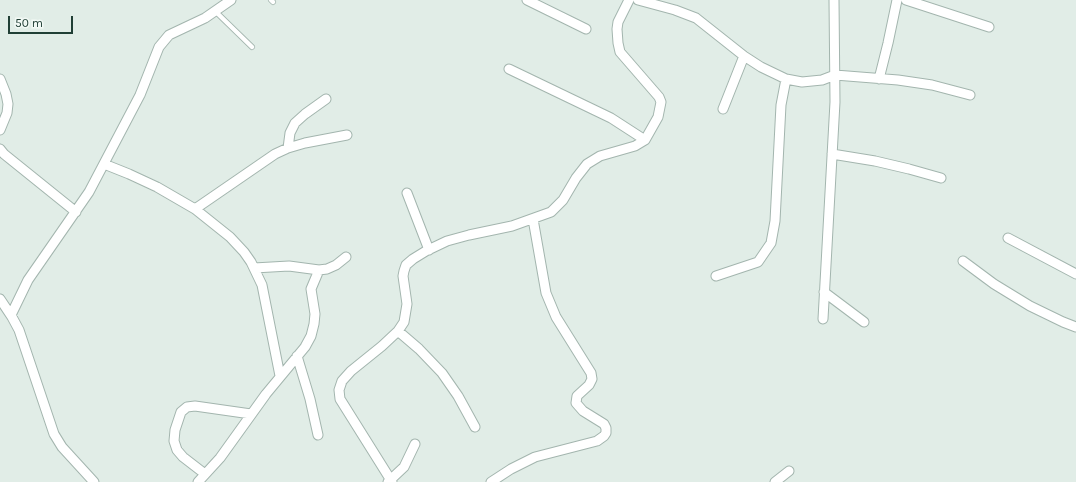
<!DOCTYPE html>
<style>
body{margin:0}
#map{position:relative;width:1076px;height:482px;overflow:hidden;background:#e1ede7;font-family:Karla,sans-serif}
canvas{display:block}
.scale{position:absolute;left:8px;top:16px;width:65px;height:18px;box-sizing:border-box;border:2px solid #203f35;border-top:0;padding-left:5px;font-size:12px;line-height:14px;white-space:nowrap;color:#203f35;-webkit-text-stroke:3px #f2f9f5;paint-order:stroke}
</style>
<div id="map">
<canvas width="1076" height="482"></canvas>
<div class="scale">50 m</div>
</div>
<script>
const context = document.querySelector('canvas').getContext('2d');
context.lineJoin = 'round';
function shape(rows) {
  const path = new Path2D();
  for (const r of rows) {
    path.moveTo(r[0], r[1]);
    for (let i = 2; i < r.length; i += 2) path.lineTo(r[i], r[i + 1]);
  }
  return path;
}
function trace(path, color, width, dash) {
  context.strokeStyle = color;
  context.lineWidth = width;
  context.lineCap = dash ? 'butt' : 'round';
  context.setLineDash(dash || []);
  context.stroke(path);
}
const service = shape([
 [271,0,273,2],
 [215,11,252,47]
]);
const minor = shape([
 [527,0,586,29],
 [638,0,675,10,696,18,744,56,761,67,786,79,802,82,822,80,835,75,898,80,932,85,970,95],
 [906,0,989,27],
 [509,69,611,118,645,140],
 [0,79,6,94,8,104,7,113,0,130],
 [879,79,888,43,897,0],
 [723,109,744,56],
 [288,148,290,133,295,123,305,114,326,99],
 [0,149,4,154,76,212],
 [832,154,875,161,909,169,941,178],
 [104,164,129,174,157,187,195,209,230,237,244,252,251,262,262,285,280,376],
 [407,193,429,250],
 [195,209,275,154,288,148,305,143,347,135],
 [1008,238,1076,274],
 [963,261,994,284,1030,306,1063,322,1076,327],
 [254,268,289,266,319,270,327,269,336,265,346,257],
 [716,276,758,262,771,243,775,221,781,105,786,79],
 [824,292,864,322],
 [0,299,12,317,19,330,54,434,62,447,94,482],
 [11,315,28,280,89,192,140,95,159,47,169,35,205,18,231,0],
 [823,319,835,102,834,0],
 [398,331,419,349,442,373,458,396,475,427],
 [297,356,310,399,318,435],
 [205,474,183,457,177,450,174,441,175,430,181,412,187,407,195,406,251,414],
 [198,482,220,458,266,394,305,347,311,336,314,324,315,314,311,289,319,270],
 [388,482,404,467,415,444],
 [392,482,340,399,339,390,342,381,351,371,382,346,398,331,404,322,407,304,403,276,404,271,406,265,413,259,426,251,447,241,469,235,512,226,551,212,563,200,576,178,587,164,600,156,635,146,645,140,658,117,661,102,659,97,620,52,618,43,617,29,618,22,629,0],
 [491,482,511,469,535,457,597,441,604,436,606,433,606,428,604,424,583,411,576,403,577,396,589,385,592,379,591,373,556,317,546,293,533,219],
 [775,482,789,471]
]);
trace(service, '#a3b5ae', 6);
trace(minor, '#a3b5ae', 11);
trace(service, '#fff', 4.5);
trace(minor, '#fff', 9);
</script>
